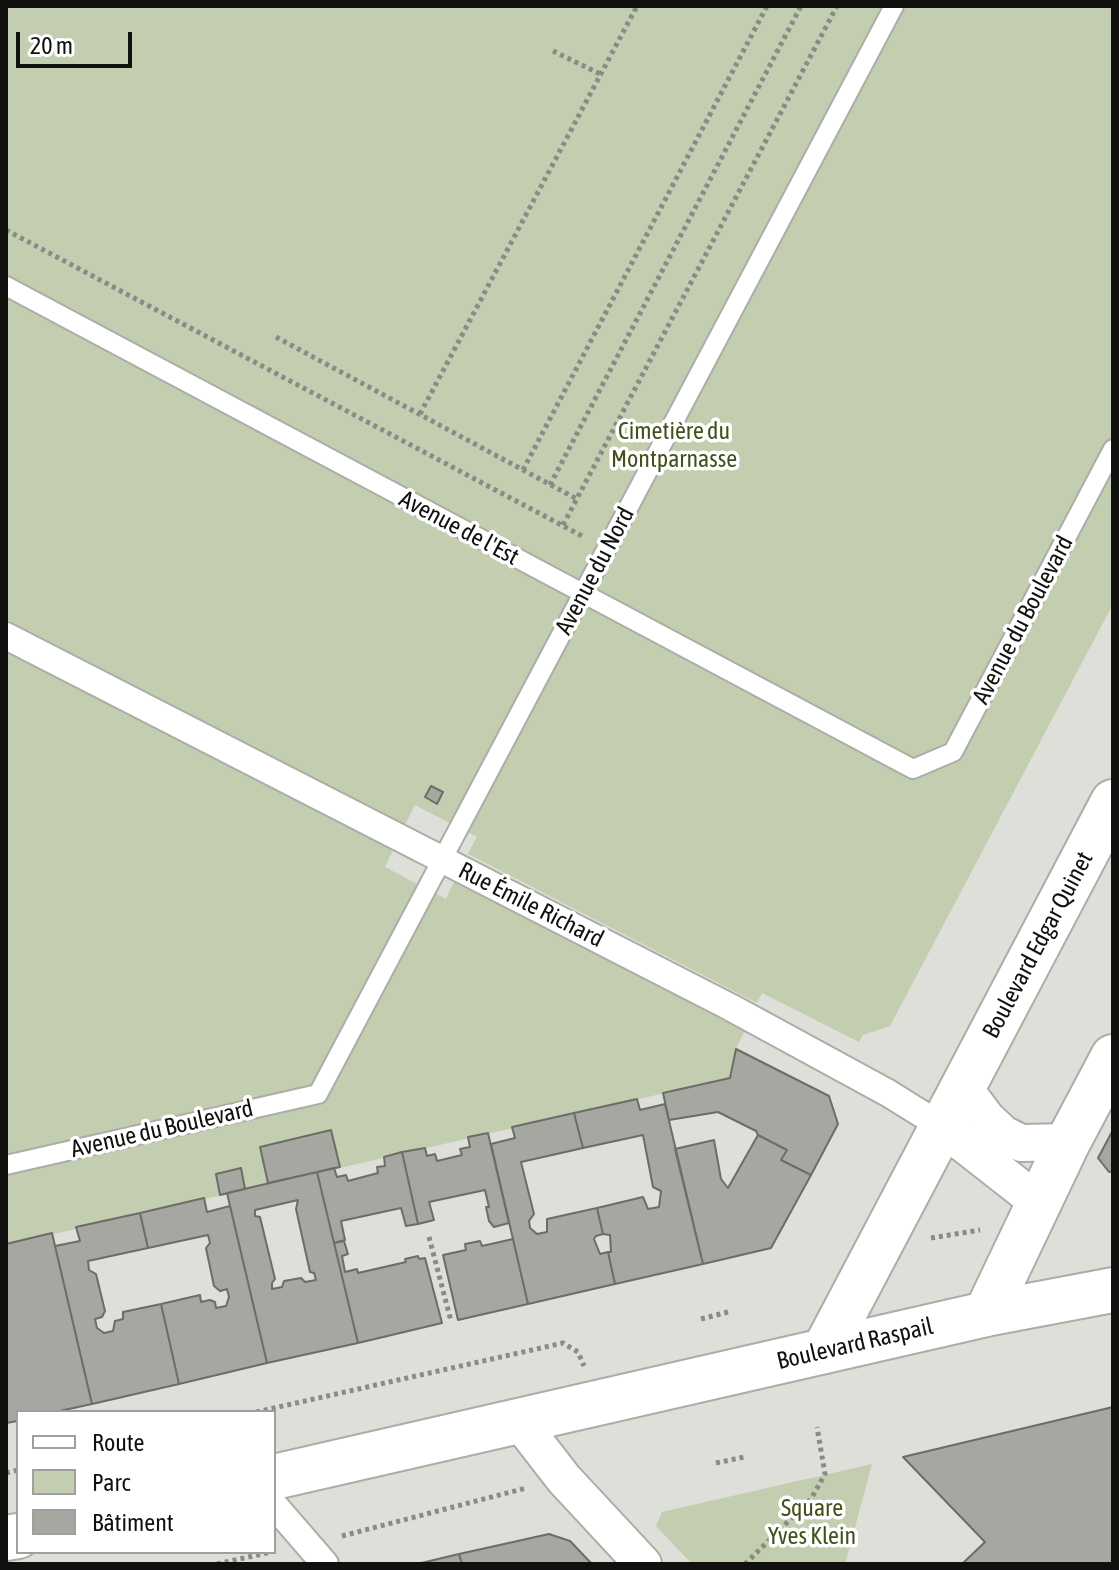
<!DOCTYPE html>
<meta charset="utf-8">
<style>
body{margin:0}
#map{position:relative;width:1119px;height:1570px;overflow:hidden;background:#dddfd8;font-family:"Asap Condensed",sans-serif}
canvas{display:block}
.frame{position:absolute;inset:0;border:8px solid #10100e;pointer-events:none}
.legend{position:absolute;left:16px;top:1410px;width:260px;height:144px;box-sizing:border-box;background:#fff;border:2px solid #9f9f9f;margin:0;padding:10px 14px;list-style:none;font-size:24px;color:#10100e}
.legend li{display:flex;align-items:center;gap:16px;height:40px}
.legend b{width:40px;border:2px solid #9f9f9f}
.scale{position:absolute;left:16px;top:32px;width:116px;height:36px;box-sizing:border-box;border:4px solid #10100e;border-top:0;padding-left:10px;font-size:24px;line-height:28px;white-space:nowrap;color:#10100e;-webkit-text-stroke:6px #fff;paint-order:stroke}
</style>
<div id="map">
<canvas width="1119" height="1570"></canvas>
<div class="frame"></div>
<ul class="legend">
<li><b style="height:10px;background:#fff"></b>Route</li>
<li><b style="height:22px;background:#c3cdb0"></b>Parc</li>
<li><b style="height:22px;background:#a5a7a0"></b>Bâtiment</li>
</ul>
<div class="scale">20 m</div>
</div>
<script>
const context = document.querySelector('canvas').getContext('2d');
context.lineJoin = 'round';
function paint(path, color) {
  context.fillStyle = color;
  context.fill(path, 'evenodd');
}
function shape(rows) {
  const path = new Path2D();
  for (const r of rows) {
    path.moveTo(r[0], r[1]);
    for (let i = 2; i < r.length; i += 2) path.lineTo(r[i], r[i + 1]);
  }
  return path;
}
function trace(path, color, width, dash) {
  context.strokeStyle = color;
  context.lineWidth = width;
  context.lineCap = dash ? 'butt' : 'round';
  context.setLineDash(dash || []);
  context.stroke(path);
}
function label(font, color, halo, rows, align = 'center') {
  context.font = font + ' "Asap Condensed",sans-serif';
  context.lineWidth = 7;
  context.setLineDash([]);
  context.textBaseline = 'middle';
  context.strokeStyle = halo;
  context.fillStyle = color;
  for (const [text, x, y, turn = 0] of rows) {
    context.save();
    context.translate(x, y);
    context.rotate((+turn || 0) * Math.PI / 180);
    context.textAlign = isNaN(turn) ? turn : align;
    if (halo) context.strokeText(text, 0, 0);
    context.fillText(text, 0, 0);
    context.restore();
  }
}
paint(shape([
 [6,6,1113,6,1113,604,890,1026,863,1035,859,1042,762,993,757,1003,468,854,477,837,415,805,405,825,6,620],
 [6,652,393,850,385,867,446,899,454,882,745,1030,736,1049,730,1078,6,1245],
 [872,1464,845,1564,692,1564,656,1526,662,1512]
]), '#c3cdb0');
const building = shape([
 [431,786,443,792,437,804,425,797,431,786],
 [736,1049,829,1096,838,1124,811,1175,781,1160,787,1150,758,1135,756,1131,718,1112,669,1120,663,1093,730,1078,736,1049],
 [637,1099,640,1110,665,1104,703,1264,615,1284,608,1252,611,1252,610,1235,603,1234,597,1208,643,1197,648,1209,659,1207,661,1191,653,1187,643,1135,583,1148,574,1113,637,1099],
 [574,1113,583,1148,521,1162,534,1214,529,1221,530,1228,537,1234,547,1232,547,1219,597,1208,603,1234,596,1236,594,1239,600,1254,608,1252,615,1284,528,1304,491,1144,515,1138,512,1127,574,1113],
 [331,1130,340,1167,268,1183,260,1147,331,1130],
 [1113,1130,1113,1171,1109,1172,1098,1158,1113,1130],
 [488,1133,509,1223,494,1227,489,1221,486,1207,489,1207,485,1190,429,1202,434,1220,418,1224,402,1152,425,1148,427,1156,435,1154,437,1161,462,1155,460,1149,470,1147,468,1137,488,1133],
 [758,1135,787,1150,781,1160,811,1175,771,1248,703,1264,675,1149,714,1140,721,1179,728,1188,758,1135],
 [402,1152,418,1224,406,1226,401,1208,341,1221,345,1240,334,1243,317,1172,334,1168,337,1177,346,1175,348,1181,378,1173,377,1167,385,1166,384,1157,402,1152],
 [241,1168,245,1189,220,1195,216,1174,241,1168],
 [317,1172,358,1343,267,1363,227,1193,317,1172],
 [298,1200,296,1209,310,1272,314,1273,316,1280,305,1282,301,1278,284,1281,282,1287,272,1289,272,1283,275,1279,260,1217,255,1216,255,1210,298,1200],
 [204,1198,207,1212,230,1206,267,1363,179,1384,161,1304,200,1295,201,1302,210,1300,215,1302,216,1308,226,1306,229,1297,227,1289,220,1291,214,1286,206,1248,210,1243,208,1235,148,1248,140,1213,204,1198],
 [140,1213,148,1248,88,1261,89,1270,96,1274,105,1311,102,1317,95,1319,97,1328,104,1333,113,1331,115,1321,123,1319,123,1312,161,1304,179,1384,92,1404,55,1246,80,1241,76,1227,140,1213],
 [52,1233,92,1404,55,1412,18,1412,18,1421,6,1423,6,1244,52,1233],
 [513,1239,528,1304,458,1320,443,1255,466,1250,465,1244,480,1241,482,1246,513,1239],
 [344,1241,348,1254,342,1256,345,1272,357,1269,358,1273,406,1262,405,1259,418,1256,419,1259,425,1258,442,1323,358,1343,334,1243,344,1241],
 [1113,1407,1113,1564,962,1564,985,1542,903,1457,1113,1407],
 [549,1534,570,1541,592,1564,462,1564,459,1554,549,1534],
 [459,1554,462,1564,417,1564,459,1554]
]);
paint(building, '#a5a7a0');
trace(building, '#6b6d67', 2);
const service = shape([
 [6,286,913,769,953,752,1113,449],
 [6,1165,318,1094,894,6]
]);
const pedestrian = shape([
 [6,636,730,1007,888,1093,941,1126],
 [274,1505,325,1564]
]);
const minor = shape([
 [963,1087,987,1119,1003,1134,1021,1143,1068,1142],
 [941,1126,1038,1202],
 [519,1421,564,1479,643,1564]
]);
const tertiary = shape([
 [986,1314,1068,1142,1113,1057],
 [824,1351,1113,802]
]);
const secondary = shape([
 [274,1477,986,1314,1113,1290],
 [6,1538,18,1536]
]);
trace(service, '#abaea7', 22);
trace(pedestrian, '#abaea7', 30);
trace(minor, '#abaea7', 40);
trace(tertiary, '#abaea7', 48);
trace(secondary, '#abaea7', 48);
trace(shape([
 [553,51,600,74],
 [6,230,584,537],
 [276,337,577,499],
 [420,414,637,6],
 [523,470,767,6],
 [550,485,801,6],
 [563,525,837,6],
 [429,1237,451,1321],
 [931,1238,980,1230],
 [701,1319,728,1312],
 [256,1412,563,1343,578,1352,584,1366],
 [716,1463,744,1457],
 [6,1473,18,1470],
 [342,1536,526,1488],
 [217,1564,271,1552],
 [745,1564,811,1499,825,1474,817,1427]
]), '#898b86', 5, [4, 4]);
trace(service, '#fff', 18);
trace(pedestrian, '#fff', 26);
trace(minor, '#fff', 36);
trace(tertiary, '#fff', 44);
trace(secondary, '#fff', 44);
label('24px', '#43501b', '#fff', [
 ["Cimetière du",674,431],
 ["Montparnasse",674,459],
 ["Square",812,1508],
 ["Yves Klein",812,1536]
]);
label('24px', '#10100e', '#fff', [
 ["Avenue de l'Est",459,528,28],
 ["Avenue du Nord",595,571,-62],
 ["Avenue du Boulevard",1023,620,-62],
 ["Rue Émile Richard",531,905,27],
 ["Boulevard Edgar Quinet",1038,945,-62],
 ["Avenue du Boulevard",162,1129,-13],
 ["Boulevard Raspail",855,1344,-13]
]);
</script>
